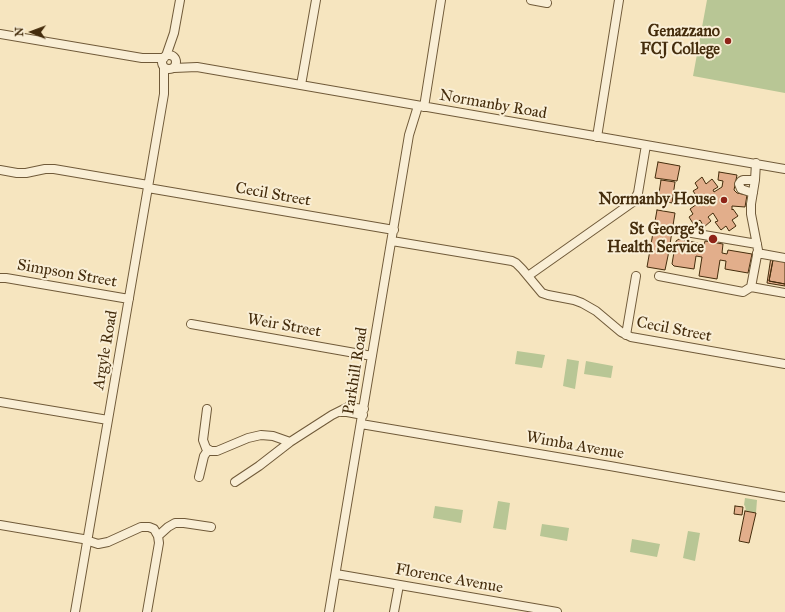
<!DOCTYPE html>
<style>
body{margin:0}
#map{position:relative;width:785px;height:612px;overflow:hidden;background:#f6e5bf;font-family:"IM FELL Great Primer",serif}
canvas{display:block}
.north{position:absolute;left:12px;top:12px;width:40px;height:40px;-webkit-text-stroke:3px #f9eed5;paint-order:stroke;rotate:271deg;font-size:11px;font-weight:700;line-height:16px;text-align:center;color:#442c0c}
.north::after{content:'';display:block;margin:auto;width:14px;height:18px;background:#442c0c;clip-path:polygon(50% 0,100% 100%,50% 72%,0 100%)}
</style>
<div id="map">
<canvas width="785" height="612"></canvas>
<div class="north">N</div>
</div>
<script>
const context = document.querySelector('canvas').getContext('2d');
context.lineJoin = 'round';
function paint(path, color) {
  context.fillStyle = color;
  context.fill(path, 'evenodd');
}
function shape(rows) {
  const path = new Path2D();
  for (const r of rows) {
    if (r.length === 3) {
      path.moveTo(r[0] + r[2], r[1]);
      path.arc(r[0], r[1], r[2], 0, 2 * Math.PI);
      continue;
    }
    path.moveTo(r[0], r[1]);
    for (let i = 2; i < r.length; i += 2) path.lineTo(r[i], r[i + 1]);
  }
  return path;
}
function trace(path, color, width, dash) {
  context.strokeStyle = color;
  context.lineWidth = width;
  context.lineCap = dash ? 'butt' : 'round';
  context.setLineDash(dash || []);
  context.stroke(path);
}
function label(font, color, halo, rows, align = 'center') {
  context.font = font + ' "IM FELL Great Primer",serif';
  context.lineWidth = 4;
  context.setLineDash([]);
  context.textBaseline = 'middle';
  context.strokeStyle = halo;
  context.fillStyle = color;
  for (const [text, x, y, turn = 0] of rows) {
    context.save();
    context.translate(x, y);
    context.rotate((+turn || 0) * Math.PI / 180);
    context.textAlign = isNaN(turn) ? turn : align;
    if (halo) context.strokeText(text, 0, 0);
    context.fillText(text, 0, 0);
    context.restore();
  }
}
paint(shape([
 [707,0,785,0,785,93,693,76],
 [517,351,545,355,542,368,515,364],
 [567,359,579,361,575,389,563,386],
 [586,361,613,366,611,378,584,374],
 [745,498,757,500,756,513,746,511,745,506,744,505],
 [498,501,510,503,506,530,493,528],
 [435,506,463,510,461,523,433,518],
 [542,524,569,528,567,541,540,536],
 [688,531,700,533,695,561,683,558],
 [632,539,660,544,657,557,630,552]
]), '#b8c695');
const building = shape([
 [658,162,680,166,677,181,655,178,658,162],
 [719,172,737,175,734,190,737,193,747,195,745,207,732,206,732,210,733,209,738,216,732,220,736,226,729,231,726,226,721,230,715,222,718,221,713,213,708,217,711,221,704,227,700,220,694,225,689,217,693,214,690,209,697,204,699,206,704,202,700,197,698,198,693,191,698,188,695,183,702,177,706,184,712,179,718,187,713,190,714,192,722,187,723,181,718,180,719,172],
 [661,180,675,182,672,203,658,200,661,180],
 [657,210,675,213,670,244,676,245,676,241,679,239,698,243,697,249,703,250,705,241,723,244,722,253,727,254,728,250,752,254,748,273,725,269,726,261,720,260,717,279,699,276,702,257,696,256,694,269,674,266,672,264,674,252,669,251,665,270,647,267,657,210],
 [771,257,773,260,769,281,785,284,785,286,767,283,771,257],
 [773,260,785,262,785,284,769,281,773,260],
 [735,506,743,507,742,515,734,514,735,506],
 [745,511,756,513,749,543,739,541,745,511]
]);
paint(building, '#e2ae8b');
trace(building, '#442c0c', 1);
const minor = shape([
 [531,0,547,3],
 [0,34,142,58,164,58],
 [169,62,7],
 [166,56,174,33,180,0],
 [174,68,197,67,646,145,785,169],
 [301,85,316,0],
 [424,107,441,0],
 [597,137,619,0],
 [0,170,17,173,26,173,45,169,54,169,148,185],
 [148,188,394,230],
 [753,193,741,189,739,184,741,181,743,180,755,180],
 [680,231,757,244],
 [392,241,512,261,516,263,522,269,542,293,548,295,574,300,582,303,596,311,621,332,631,337,785,364],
 [757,253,785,258],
 [528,276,633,202,638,193,646,145],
 [659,276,743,292,751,287,785,293],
 [0,278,6,278,129,299],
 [751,287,758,250,751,214,751,204,755,180,756,163],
 [191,324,372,356],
 [626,335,636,276],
 [0,402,108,420],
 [207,409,203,440,206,448,211,451,217,451,248,438,261,435,273,436,290,442],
 [341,412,347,412,363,415],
 [361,424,610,466,785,497],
 [199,477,204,456,208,450],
 [235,482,259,466,290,442,332,415,348,407,364,409],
 [0,525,83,539,98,544,108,542,141,527,149,527,154,529,158,536,159,543,147,612],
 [158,536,168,527,175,523,184,523,211,527],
 [336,574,557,612],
 [75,612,164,94,164,68],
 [329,612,409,135,418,106],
 [394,612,399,585]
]);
trace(minor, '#705a39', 10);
trace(minor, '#f9eed5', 8);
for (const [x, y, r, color] of [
 [728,41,4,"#8f2418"],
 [724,200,4,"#8f2418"],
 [713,239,5,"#8f2418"]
]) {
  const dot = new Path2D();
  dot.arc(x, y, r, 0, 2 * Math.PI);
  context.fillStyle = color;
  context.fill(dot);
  trace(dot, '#f9eed5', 1.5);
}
label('bold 16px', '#442c0c', '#f9eed5', [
 ["Genazzano",720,32],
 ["FCJ College",720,50],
 ["Normanby House",716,200],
 ["St George's",704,230],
 ["Health Service",704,248]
], 'right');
label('16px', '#442c0c', '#f9eed5', [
 ["Normanby Road",493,105,10],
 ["Cecil Street",273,195,10],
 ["Simpson Street",67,274,10],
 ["Weir Street",284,326,10],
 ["Cecil Street",674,330,11],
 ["Argyle Road",106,350,-80],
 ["Parkhill Road",356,371,-81],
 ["Wimba Avenue",575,446,10],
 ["Florence Avenue",449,579,10]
]);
</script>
